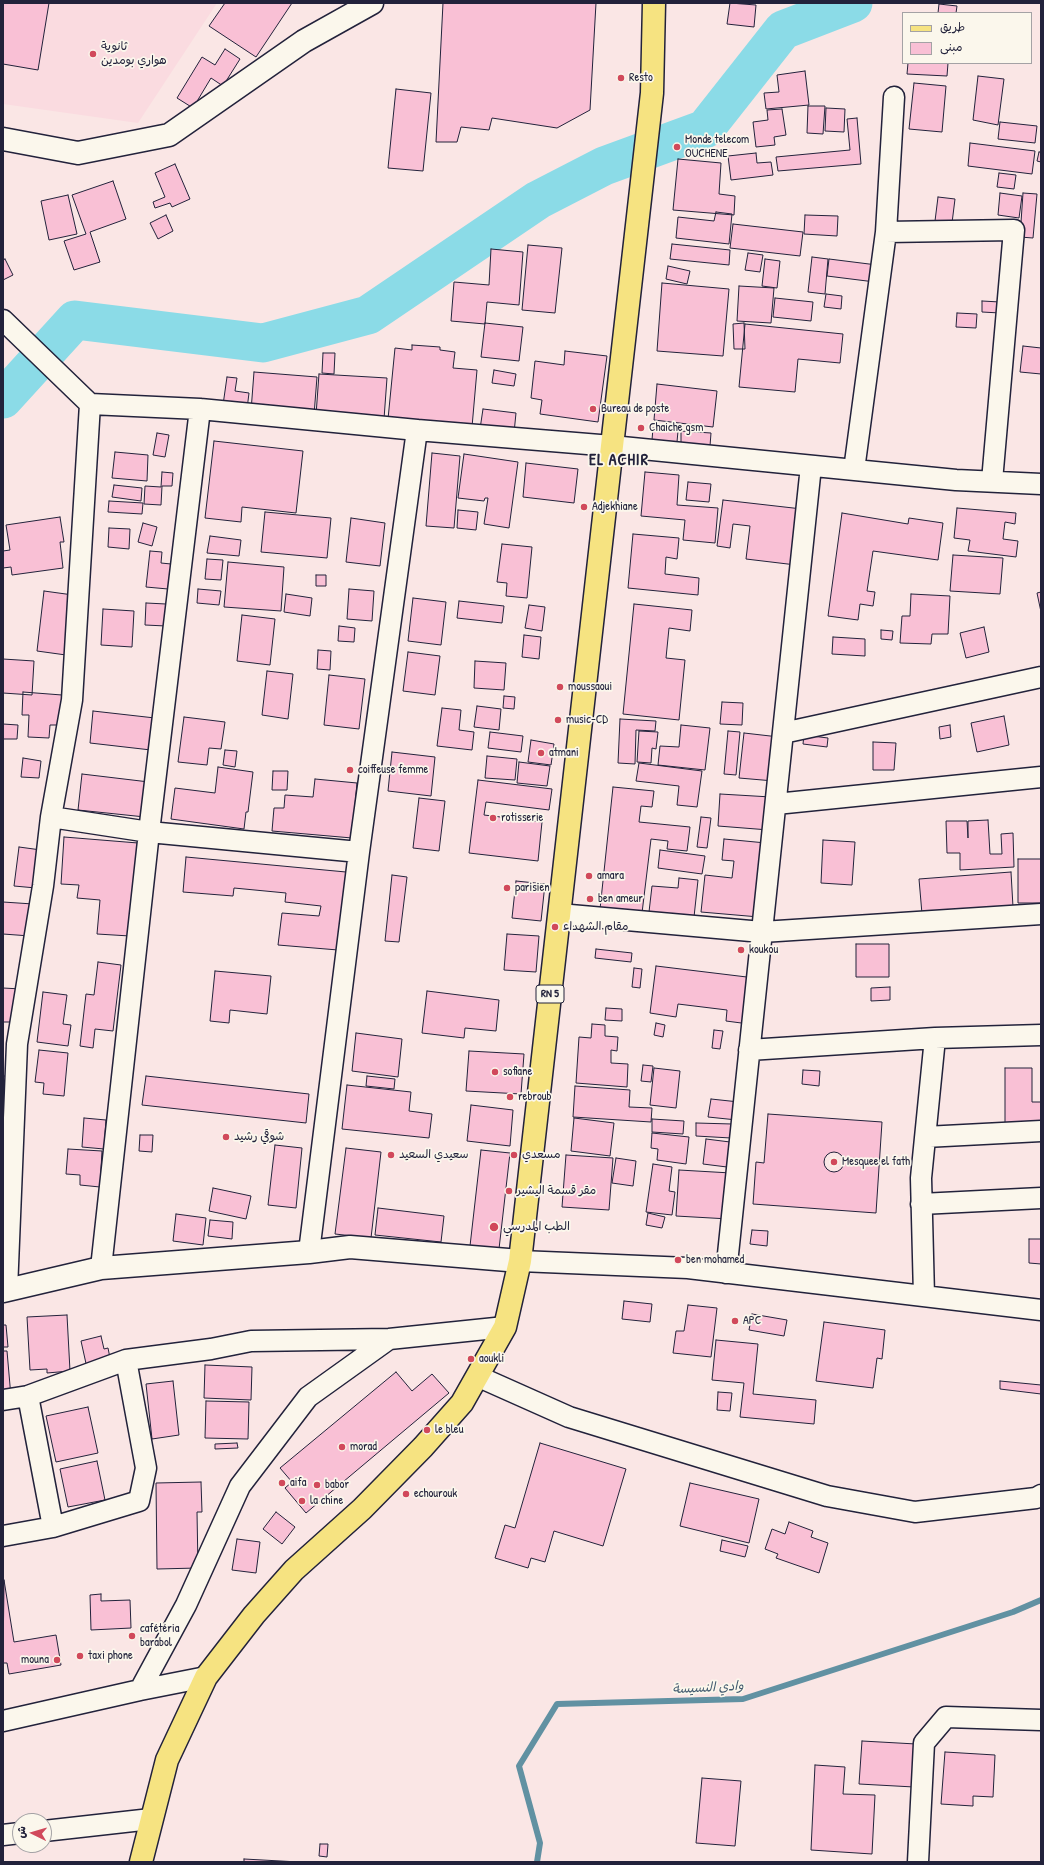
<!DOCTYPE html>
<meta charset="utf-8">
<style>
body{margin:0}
#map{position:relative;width:1044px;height:1865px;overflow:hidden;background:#fae6e5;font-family:"Patrick Hand","Playpen Sans Arabic",sans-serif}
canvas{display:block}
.frame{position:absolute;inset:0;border:4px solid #22223b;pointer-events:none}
.legend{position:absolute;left:902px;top:12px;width:130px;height:52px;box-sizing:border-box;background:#fbf7ec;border:1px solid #a4a2a5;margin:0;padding:5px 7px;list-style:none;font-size:12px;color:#22223b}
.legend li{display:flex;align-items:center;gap:8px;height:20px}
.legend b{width:20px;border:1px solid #a4a2a5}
.north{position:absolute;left:12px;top:1813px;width:40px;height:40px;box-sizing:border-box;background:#fbf7ec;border:1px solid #a4a2a5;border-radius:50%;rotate:275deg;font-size:11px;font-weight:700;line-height:16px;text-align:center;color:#22223b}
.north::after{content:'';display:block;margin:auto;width:14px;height:18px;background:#d1495b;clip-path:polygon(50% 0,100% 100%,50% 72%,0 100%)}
</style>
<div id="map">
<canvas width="1044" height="1865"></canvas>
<div class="frame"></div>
<ul class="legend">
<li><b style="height:5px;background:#f6e381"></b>طريق</li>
<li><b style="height:11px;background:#f9c0d5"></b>مبنى</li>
</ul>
<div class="north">ش</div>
</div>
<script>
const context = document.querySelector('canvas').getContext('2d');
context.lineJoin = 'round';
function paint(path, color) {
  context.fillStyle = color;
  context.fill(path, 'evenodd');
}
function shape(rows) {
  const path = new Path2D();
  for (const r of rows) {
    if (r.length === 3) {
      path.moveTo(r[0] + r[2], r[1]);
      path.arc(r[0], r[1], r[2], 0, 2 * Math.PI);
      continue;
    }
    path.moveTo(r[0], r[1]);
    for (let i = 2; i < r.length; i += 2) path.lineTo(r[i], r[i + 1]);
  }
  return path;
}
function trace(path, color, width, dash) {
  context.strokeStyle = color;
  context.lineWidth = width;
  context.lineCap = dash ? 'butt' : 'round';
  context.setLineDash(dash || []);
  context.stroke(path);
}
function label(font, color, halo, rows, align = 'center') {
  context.font = font + ' "Patrick Hand","Playpen Sans Arabic",sans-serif';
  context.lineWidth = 3.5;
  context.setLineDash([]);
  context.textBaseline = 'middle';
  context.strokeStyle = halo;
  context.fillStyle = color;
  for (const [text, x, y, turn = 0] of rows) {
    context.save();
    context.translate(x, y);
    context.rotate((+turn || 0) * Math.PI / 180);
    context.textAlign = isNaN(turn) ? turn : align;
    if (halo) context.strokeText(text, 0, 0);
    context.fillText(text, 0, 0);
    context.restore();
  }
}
paint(shape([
 [3,3,217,3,138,123,3,104]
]), '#fadbe0');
trace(shape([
 [537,1862,540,1843,519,1766,557,1704,743,1699,1013,1612,1041,1600]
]), '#6191a2', 6);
trace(shape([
 [3,399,75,320,263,343,368,315,538,200,604,166,705,129,783,30,853,3]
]), '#8bdbe7', 39);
const building = shape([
 [3,3,49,3,38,70,3,64,3,3],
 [225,3,292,3,256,57,209,26,225,3],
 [443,3,596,3,590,110,557,128,492,118,489,130,461,127,457,142,436,142,443,3],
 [730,3,756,5,754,27,727,24,730,3],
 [939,4,957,6,956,13,938,13,939,4],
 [225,49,240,59,223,86,211,78,193,108,177,98,202,57,215,65,225,49],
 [908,63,948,63,947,76,907,74,908,63],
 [805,71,809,105,766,109,764,93,779,92,777,75,805,71],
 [978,76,1004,79,998,125,973,120,978,76],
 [914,83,946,86,942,132,909,129,914,83],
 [396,89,431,93,423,171,388,168,396,89],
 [808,106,825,106,823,134,807,133,808,106],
 [826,108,845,109,844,132,825,131,826,108],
 [782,109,786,135,774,137,775,145,756,147,753,122,768,120,767,110,782,109],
 [857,118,861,164,778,171,776,157,850,150,847,119,857,118],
 [1000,122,1037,126,1035,143,998,139,1000,122],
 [970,143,1035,151,1032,174,968,166,970,143],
 [1039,152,1041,152,1041,162,1037,161,1039,152],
 [756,153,757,163,771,162,773,175,731,180,728,156,756,153],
 [678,159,721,163,719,194,735,196,734,215,673,210,678,159],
 [175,164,190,199,172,207,170,203,155,208,153,202,165,197,155,173,175,164],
 [999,173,1016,175,1014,189,997,187,999,173],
 [113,181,126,219,90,232,100,262,74,270,64,241,86,234,72,195,113,181],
 [1000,193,1022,196,1019,218,998,215,1000,193],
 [1023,193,1037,194,1033,238,1020,237,1023,193],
 [68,195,77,234,49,240,41,201,68,195],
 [938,197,955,199,952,223,935,221,938,197],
 [716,212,732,214,729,244,676,238,678,217,714,221,716,212],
 [166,215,173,231,158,239,150,223,166,215],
 [805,215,838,216,837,236,804,234,805,215],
 [733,224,803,232,800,256,730,248,733,224],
 [672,244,730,250,729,265,670,259,672,244],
 [528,245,562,248,555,313,522,310,528,245],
 [491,249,523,252,519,305,487,302,485,324,451,321,454,282,489,285,491,249],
 [748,253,763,255,760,272,745,270,748,253],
 [812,257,828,259,825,294,808,292,812,257],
 [5,259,13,275,3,280,3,260,5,259],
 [765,259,780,261,777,288,762,286,765,259],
 [829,259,877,265,875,282,827,276,829,259],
 [668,266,690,271,687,284,666,279,668,266],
 [662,283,729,289,723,356,657,351,662,283],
 [739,286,774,288,771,323,737,321,739,286],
 [826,294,842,296,841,309,824,307,826,294],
 [775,298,813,302,811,321,773,317,775,298],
 [982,301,1000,302,1000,313,982,312,982,301],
 [957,313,977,314,976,328,956,327,957,313],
 [485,323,523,327,519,361,481,357,485,323],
 [744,323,745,349,734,349,733,324,744,323],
 [745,324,843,334,840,363,798,359,795,392,739,387,745,324],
 [412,345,440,347,440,350,455,352,453,368,477,370,472,427,388,419,395,348,412,350,412,345],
 [1023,346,1041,348,1041,374,1020,372,1023,346],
 [565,351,607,356,598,422,540,414,542,400,531,398,535,361,564,365,565,351],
 [323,353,335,353,334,374,322,373,323,353],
 [494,370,516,374,514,386,492,383,494,370],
 [254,372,317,377,314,415,251,411,254,372],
 [319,374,387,378,384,419,316,415,319,374],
 [227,377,237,378,235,391,249,393,247,409,223,405,227,377],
 [657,384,717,391,713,427,654,420,657,384],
 [483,409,516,413,514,433,480,429,483,409],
 [653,428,678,431,677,442,652,440,653,428],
 [681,431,711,433,710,446,681,445,681,431],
 [157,433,169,435,165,457,153,455,157,433],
 [214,441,303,451,296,513,242,507,241,522,205,518,214,441],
 [115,452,148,455,147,481,112,478,115,452],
 [432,453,460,456,454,528,426,526,432,453],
 [464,454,518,462,509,528,484,524,488,498,485,498,484,501,458,498,464,454],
 [526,463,578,469,574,503,523,497,526,463],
 [162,472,173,473,172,486,162,486,161,505,144,504,145,486,161,487,162,472],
 [645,472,679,475,677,505,718,508,715,543,683,540,685,520,641,516,645,472],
 [688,482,711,484,709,502,686,500,688,482],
 [114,485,142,488,141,501,112,497,114,485],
 [723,500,802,509,796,565,746,559,750,526,733,524,730,548,717,546,723,500],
 [109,501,143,503,142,514,108,512,109,501],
 [957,508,1016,513,1015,524,1005,522,1003,539,1018,541,1016,557,968,551,970,540,954,538,957,508],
 [458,510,478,512,476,530,457,528,458,510],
 [265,512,331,518,327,558,261,552,265,512],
 [842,513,908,524,909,518,943,523,938,560,873,551,867,591,875,592,873,606,860,604,858,620,828,616,842,513],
 [60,517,64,542,60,542,63,568,12,575,11,567,3,568,3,551,10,550,6,525,60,517],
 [351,518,385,523,380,566,346,562,351,518],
 [143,523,157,527,152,546,138,542,143,523],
 [109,528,130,529,129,549,108,547,109,528],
 [633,534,679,538,677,559,666,557,665,574,699,578,698,595,628,588,633,534],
 [210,536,241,540,239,556,207,553,210,536],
 [502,544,532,547,527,598,506,596,507,583,497,582,502,544],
 [150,551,162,552,161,563,171,564,168,589,146,587,150,551],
 [953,555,1003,558,1000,594,950,591,953,555],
 [207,559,223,560,221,580,205,579,207,559],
 [228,562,284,567,281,611,224,607,228,562],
 [316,575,326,575,326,586,316,586,316,575],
 [198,589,221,591,219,605,197,603,198,589],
 [349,589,374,591,372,621,347,619,349,589],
 [44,591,73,595,66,655,37,651,44,591],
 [1041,592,1041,612,1037,593,1041,592],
 [286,594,312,598,310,616,284,612,286,594],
 [911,594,950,596,948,634,932,634,931,644,900,643,902,616,910,616,911,594],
 [413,598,446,602,441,645,408,641,413,598],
 [459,601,504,606,502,623,457,618,459,601],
 [146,603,166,604,166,626,145,625,146,603],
 [634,604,692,610,690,631,669,628,666,658,685,660,679,720,623,714,634,604],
 [529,605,545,607,542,631,525,628,529,605],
 [103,609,134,611,132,647,101,645,103,609],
 [242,615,275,619,270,665,237,661,242,615],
 [339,626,355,628,354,642,338,641,339,626],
 [984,627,989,652,966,658,960,633,984,627],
 [881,630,893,631,892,640,881,639,881,630],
 [524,635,541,637,539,659,522,657,524,635],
 [833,637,865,639,865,656,832,654,833,637],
 [318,650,331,651,330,670,317,669,318,650],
 [408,652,440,656,435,695,403,691,408,652],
 [3,659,34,661,32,695,3,693,3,659],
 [475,661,506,663,504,690,474,688,475,661],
 [267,671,293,674,288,719,262,715,267,671],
 [329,675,365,679,359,729,324,725,329,675],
 [23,692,62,695,60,725,50,725,49,738,28,737,29,715,22,715,23,692],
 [504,696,515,697,514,709,503,708,504,696],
 [722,702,743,703,742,725,720,724,722,702],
 [477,706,501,709,499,730,474,727,477,706],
 [442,708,461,710,459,730,474,732,472,750,437,746,442,708],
 [93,711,155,718,151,750,90,743,93,711],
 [1004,716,1009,745,977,752,971,723,1004,716],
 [184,717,225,722,221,749,209,748,207,765,178,762,184,717],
 [620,719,656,721,655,731,636,730,635,764,618,763,620,719],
 [3,724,18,725,17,739,3,739,3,724],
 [681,725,710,728,705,770,658,765,660,746,679,747,681,725],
 [950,725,951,737,940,739,939,727,950,725],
 [639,731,658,732,656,749,652,748,651,763,637,762,639,731],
 [728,731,740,732,736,775,724,774,728,731],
 [490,732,523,736,521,752,488,748,490,732],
 [744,733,779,737,774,781,739,778,744,733],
 [804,735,828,738,827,747,803,744,804,735],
 [531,740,554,744,551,765,528,762,531,740],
 [873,742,896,743,894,770,873,770,873,742],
 [225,750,237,751,235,767,223,765,225,750],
 [392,752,435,757,431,796,388,791,392,752],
 [487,756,517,759,515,780,485,778,487,756],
 [23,758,41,761,39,778,21,777,23,758],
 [519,762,550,766,547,786,517,783,519,762],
 [639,763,702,771,697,807,677,805,679,786,636,781,639,763],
 [218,767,253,772,248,812,246,812,244,829,171,819,175,788,215,793,218,767],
 [273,771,288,771,287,790,272,790,273,771],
 [82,774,149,782,145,817,78,810,82,774],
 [315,779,357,783,352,838,272,831,274,808,284,808,285,795,313,797,315,779],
 [478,780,552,789,549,810,486,802,484,815,542,822,538,861,469,853,478,780],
 [613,787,654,791,652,807,641,806,639,822,690,827,687,851,667,849,668,841,651,839,642,913,600,909,613,787],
 [720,794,771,797,769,830,718,826,720,794],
 [419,798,445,801,439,851,413,848,419,798],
 [701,817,711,818,707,848,697,847,701,817],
 [988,820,990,854,1002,854,1001,834,1013,833,1014,867,960,870,960,853,947,853,946,821,967,821,968,838,968,821,988,820],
 [64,837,138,843,130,936,97,934,100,900,77,898,79,885,61,884,64,837],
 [724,839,766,843,759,917,701,912,705,875,732,878,734,861,722,860,724,839],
 [823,840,855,842,852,885,821,883,823,840],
 [19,847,41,850,36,888,14,886,19,847],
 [660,850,705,856,702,874,658,868,660,850],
 [186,857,346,872,338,950,278,945,282,913,319,916,321,906,285,902,286,893,234,888,233,896,183,892,186,857],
 [1018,859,1041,859,1041,903,1018,903,1018,859],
 [1011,872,1013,907,922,914,919,879,1011,872],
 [392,875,407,877,399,942,385,941,392,875],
 [679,878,698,880,694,917,649,912,652,886,678,888,679,878],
 [516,881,545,884,541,921,512,918,516,881],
 [3,902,33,904,30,936,3,934,3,902],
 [507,934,539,936,536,972,504,970,507,934],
 [856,944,889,944,889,977,856,977,856,944],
 [596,949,632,953,631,962,595,958,596,949],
 [98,962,121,965,113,1031,95,1029,93,1048,80,1046,86,994,94,995,98,962],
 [656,966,755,978,749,1024,726,1021,727,1010,678,1004,676,1017,650,1013,656,966],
 [634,968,642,969,640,988,632,987,634,968],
 [215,971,271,976,267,1014,230,1010,229,1023,210,1021,215,971],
 [890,987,890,1000,871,1001,871,988,890,987],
 [3,988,21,989,19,1022,3,1022,3,988],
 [427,991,499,1000,496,1031,465,1028,464,1038,422,1033,427,991],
 [43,992,67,995,63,1024,71,1025,68,1046,37,1042,43,992],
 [606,1008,622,1009,622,1021,605,1020,606,1008],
 [656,1023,665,1025,663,1037,654,1035,656,1023],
 [592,1024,605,1025,605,1036,618,1037,617,1051,611,1050,611,1063,628,1064,627,1087,576,1083,579,1037,591,1038,592,1024],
 [714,1030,723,1031,720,1049,712,1048,714,1030],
 [356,1033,402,1039,398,1077,352,1071,356,1033],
 [39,1050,68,1053,64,1096,43,1094,44,1083,35,1082,39,1050],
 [469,1051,524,1054,521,1094,466,1091,469,1051],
 [643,1065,653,1066,651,1082,641,1081,643,1065],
 [654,1068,680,1071,676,1108,650,1105,654,1068],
 [1005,1068,1032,1068,1032,1102,1041,1102,1041,1123,1005,1123,1005,1068],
 [803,1070,820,1071,819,1086,802,1084,803,1070],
 [3,1076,8,1076,6,1103,3,1103,3,1076],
 [146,1076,309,1094,306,1123,142,1105,146,1076],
 [367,1076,395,1079,394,1089,366,1086,367,1076],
 [347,1085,411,1092,409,1111,432,1114,429,1138,342,1129,347,1085],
 [575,1086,630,1090,629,1107,652,1108,651,1122,573,1117,575,1086],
 [711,1099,739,1102,737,1120,708,1117,711,1099],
 [471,1105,513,1110,510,1146,467,1141,471,1105],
 [768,1114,882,1122,876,1213,753,1204,756,1162,764,1163,768,1114],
 [84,1118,106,1120,104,1149,82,1147,84,1118],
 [574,1118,614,1123,610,1156,571,1151,574,1118],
 [652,1119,684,1121,683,1134,652,1132,652,1119],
 [696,1123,732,1124,731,1138,696,1136,696,1123],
 [652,1133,689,1137,686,1164,657,1160,658,1149,651,1148,652,1133],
 [140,1135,153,1135,152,1152,139,1151,140,1135],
 [706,1139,738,1143,735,1168,703,1164,706,1139],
 [275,1145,302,1148,296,1208,268,1205,275,1145],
 [346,1148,381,1152,371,1238,335,1234,346,1148],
 [68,1149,102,1151,100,1187,80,1185,80,1175,66,1174,68,1149],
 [481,1150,510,1153,499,1249,470,1246,481,1150],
 [834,1162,10],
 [566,1155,613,1158,609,1210,562,1207,566,1155],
 [616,1158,636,1161,633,1186,612,1183,616,1158],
 [653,1164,672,1167,669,1191,675,1192,672,1215,646,1212,653,1164],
 [679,1170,731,1173,729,1219,676,1216,679,1170],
 [213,1188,251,1196,246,1219,209,1211,213,1188],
 [378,1208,444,1216,441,1242,375,1235,378,1208],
 [648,1213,665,1217,662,1228,646,1225,648,1213],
 [176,1214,206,1218,203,1245,173,1241,176,1214],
 [210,1220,233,1222,232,1239,208,1236,210,1220],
 [752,1230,768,1231,767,1246,750,1244,752,1230],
 [1029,1239,1041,1239,1041,1264,1029,1263,1029,1239],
 [624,1301,652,1304,650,1322,622,1319,624,1301],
 [688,1305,717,1308,711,1357,673,1353,676,1331,684,1331,688,1305],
 [752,1314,787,1320,784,1336,749,1330,752,1314],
 [67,1315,70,1371,47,1373,47,1369,30,1370,27,1317,67,1315],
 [824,1322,885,1330,882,1359,877,1358,873,1388,816,1381,824,1322],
 [3,1325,6,1325,8,1347,3,1347,3,1325],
 [101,1336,104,1349,108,1348,111,1363,87,1368,81,1341,101,1336],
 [716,1340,758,1344,753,1394,816,1400,814,1424,740,1417,744,1383,712,1380,716,1340],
 [3,1351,7,1351,11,1397,3,1397,3,1351],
 [205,1365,252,1367,251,1400,204,1398,205,1365],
 [396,1372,412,1391,432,1374,449,1393,306,1513,285,1488,292,1482,280,1468,396,1372],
 [173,1381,179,1435,152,1439,146,1384,173,1381],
 [1000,1381,1041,1385,1041,1394,1000,1389,1000,1381],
 [718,1392,732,1393,730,1411,717,1410,718,1392],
 [206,1401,249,1402,248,1439,205,1438,206,1401],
 [88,1407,98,1453,56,1462,46,1416,88,1407],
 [237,1443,238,1448,215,1449,215,1444,237,1443],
 [540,1443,626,1469,603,1546,554,1531,545,1562,531,1558,528,1568,495,1558,505,1525,515,1528,540,1443],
 [97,1461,105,1500,68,1507,60,1469,97,1461],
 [201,1482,202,1512,197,1512,198,1568,157,1569,156,1483,201,1482],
 [690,1483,759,1499,749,1543,680,1526,690,1483],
 [276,1512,295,1527,282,1544,263,1529,276,1512],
 [789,1522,813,1531,811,1537,828,1543,819,1573,776,1558,778,1554,765,1549,772,1529,785,1534,789,1522],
 [237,1539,260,1542,256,1573,232,1570,237,1539],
 [722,1540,748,1546,745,1557,720,1551,722,1540],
 [4,1580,14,1642,56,1635,61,1665,9,1674,7,1663,3,1663,4,1580],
 [101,1594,101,1601,130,1600,131,1628,91,1630,90,1595,101,1594],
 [862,1741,916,1744,914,1787,859,1784,862,1741],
 [945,1752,995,1755,993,1797,973,1796,973,1806,941,1804,945,1752],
 [815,1765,845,1767,843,1794,875,1795,872,1854,811,1850,815,1765],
 [702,1778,741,1781,735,1846,696,1843,702,1778],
 [320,1844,328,1844,327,1857,319,1856,320,1844],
 [244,1859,299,1862,244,1862,244,1859]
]);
paint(building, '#f9c0d5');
trace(building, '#22223b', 1);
const minor = shape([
 [886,232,1014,230,992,481],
 [3,320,90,404],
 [854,470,886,232,894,97],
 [783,733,1041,677],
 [776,804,1041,777],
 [51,817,149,832,359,852],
 [559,914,762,932,1041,914],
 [749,1050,935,1038,1041,1035],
 [925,1137,1041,1131],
 [921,1204,1041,1198],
 [309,1252,359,852,417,430],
 [520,1261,688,1268,1041,1310],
 [101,1268,149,832,200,409],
 [726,1273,811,466],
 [7,1290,17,1044,43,886,51,817,72,700,90,404,200,409,417,430,612,446,956,480,1041,484],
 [924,1296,921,1178,935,1038],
 [477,1376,569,1417,827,1496,915,1512,1036,1498,1041,1495],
 [28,1396,53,1527],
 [3,1400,28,1396,126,1360,211,1349,251,1341,389,1339,505,1327],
 [3,1536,53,1527,139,1501,146,1468,126,1360],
 [140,1690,186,1605,240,1486,308,1397,389,1339],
 [3,1721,140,1690,206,1677],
 [44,1831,151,1819],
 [3,1835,20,1833],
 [918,1862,924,1743,946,1717,1041,1720]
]);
const tertiary = shape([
 [3,139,78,153,169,135,304,41,372,3],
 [3,1291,101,1268,309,1252,350,1247,520,1261]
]);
const primary = shape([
 [141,1862,167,1760,206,1677,254,1615,294,1570,362,1509,423,1447,462,1403,505,1327,520,1261,612,446,652,93,654,3]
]);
trace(minor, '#22223b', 23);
trace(tertiary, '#22223b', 25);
trace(primary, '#22223b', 25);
trace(minor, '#fbf7ec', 20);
trace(tertiary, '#fbf7ec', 22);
trace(primary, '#f6e381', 22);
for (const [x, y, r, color] of [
 [93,54,4,"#d1495b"],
 [621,78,4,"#d1495b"],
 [677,147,4,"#d1495b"],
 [593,409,4,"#d1495b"],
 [641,428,4,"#d1495b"],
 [584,507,4,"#d1495b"],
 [560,687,4,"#d1495b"],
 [558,720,4,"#d1495b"],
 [541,753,4,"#d1495b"],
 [350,770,4,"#d1495b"],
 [493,818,4,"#d1495b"],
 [589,876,4,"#d1495b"],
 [507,888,4,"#d1495b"],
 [590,899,4,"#d1495b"],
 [555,927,4,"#d1495b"],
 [741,950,4,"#d1495b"],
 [495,1072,4,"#d1495b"],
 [510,1097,4,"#d1495b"],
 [226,1137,4,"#d1495b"],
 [391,1155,4,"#d1495b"],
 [514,1155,4,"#d1495b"],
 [834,1162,4,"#d1495b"],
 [509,1191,4,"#d1495b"],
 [494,1227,5,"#d1495b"],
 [678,1260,4,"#d1495b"],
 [735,1321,4,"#d1495b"],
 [471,1359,4,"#d1495b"],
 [427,1430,4,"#d1495b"],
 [342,1447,4,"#d1495b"],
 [282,1483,4,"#d1495b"],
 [317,1485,4,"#d1495b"],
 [406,1494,4,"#d1495b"],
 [302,1501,4,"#d1495b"],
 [132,1636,4,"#d1495b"],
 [80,1656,4,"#d1495b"],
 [57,1660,4,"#d1495b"]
]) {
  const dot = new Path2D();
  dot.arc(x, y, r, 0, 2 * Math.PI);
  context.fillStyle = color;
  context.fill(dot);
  trace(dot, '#fbf7ec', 1.5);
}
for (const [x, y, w] of [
 [550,994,28]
]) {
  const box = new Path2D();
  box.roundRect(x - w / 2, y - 9, w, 18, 3);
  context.fillStyle = '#fbf7ec';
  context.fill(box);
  trace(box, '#22223b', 1);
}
label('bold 11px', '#22223b', null, [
 ["RN 5",550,994]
]);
label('12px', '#22223b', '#fbf7ec', [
 ["ثانوية",101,47],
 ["هواري بومدين",101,61],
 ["Resto",629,78],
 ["Monde telecom",685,140],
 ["OUCHENE",685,154],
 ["Bureau de poste",601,409],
 ["Chaiche gsm",649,428],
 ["Adjekhiane",592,507],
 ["moussaoui",568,687],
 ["music-CD",566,720],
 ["atmani",549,753],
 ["coiffeuse femme",358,770],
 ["rotisserie",501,818],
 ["amara",597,876],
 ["parisien",515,888],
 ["ben ameur",598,899],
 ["مقام الشهداء",563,927],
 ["koukou",749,950],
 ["sofiane",503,1072],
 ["rebroub",518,1097],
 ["شوقي رشيد",234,1137],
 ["سعيدي السعيد",399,1155],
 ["مسعدي",522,1155],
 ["Mesquee el fath",842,1162],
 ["مقر قسمة اليشير",517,1191],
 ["الطب المدرسي",503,1227],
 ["ben mohamed",686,1260],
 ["APC",743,1321],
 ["aoukli",479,1359],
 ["le bleu",435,1430],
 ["morad",350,1447],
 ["aifa",290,1483],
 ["babor",325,1485],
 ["echourouk",414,1494],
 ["la chine",310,1501],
 ["cafétéria",140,1629],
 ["barabol",140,1643],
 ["taxi phone",88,1656],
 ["mouna",49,1660,"right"]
], 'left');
label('italic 13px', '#425a6f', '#fbf7ec', [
 ["وادي النسيسة",708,1688,-3]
]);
context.letterSpacing = '1px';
label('bold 16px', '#22223b', '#fbf7ec', [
 ["EL ACHIR",619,461]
]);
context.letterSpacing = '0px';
</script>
